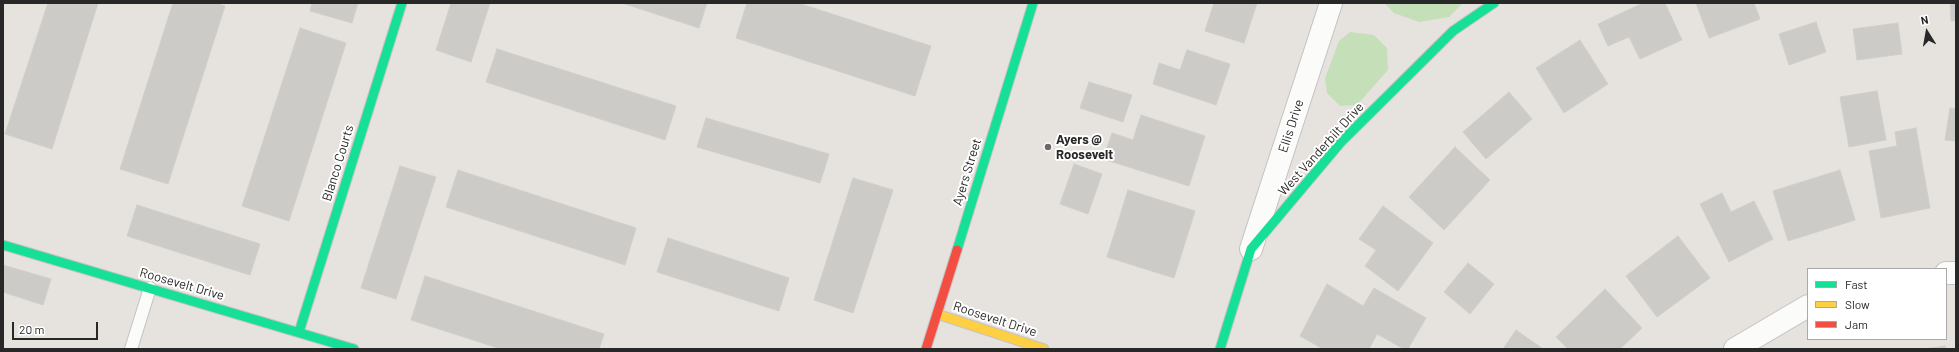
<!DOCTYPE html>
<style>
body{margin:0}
#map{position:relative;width:1959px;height:352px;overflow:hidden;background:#e6e3de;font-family:Barlow,sans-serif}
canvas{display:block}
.frame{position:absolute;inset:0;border:4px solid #282828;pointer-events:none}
.legend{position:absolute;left:1807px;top:268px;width:140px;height:72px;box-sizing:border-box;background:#fff;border:1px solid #a9a9a9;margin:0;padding:5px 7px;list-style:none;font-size:12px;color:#282828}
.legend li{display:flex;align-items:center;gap:8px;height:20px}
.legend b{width:20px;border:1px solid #a9a9a9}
.north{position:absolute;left:1907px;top:12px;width:40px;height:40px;-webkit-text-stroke:3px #fff;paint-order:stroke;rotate:349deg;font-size:11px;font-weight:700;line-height:16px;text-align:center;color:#282828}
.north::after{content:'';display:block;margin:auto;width:14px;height:18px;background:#282828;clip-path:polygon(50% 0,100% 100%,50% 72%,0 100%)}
.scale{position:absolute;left:12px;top:322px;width:86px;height:18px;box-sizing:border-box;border:2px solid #282828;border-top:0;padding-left:5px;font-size:12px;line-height:14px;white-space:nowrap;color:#282828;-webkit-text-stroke:3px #fff;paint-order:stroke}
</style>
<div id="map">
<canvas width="1959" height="352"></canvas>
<div class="frame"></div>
<ul class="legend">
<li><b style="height:5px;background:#16e098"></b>Fast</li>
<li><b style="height:5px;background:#ffcf43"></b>Slow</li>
<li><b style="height:5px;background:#f24e42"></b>Jam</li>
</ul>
<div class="north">N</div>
<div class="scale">20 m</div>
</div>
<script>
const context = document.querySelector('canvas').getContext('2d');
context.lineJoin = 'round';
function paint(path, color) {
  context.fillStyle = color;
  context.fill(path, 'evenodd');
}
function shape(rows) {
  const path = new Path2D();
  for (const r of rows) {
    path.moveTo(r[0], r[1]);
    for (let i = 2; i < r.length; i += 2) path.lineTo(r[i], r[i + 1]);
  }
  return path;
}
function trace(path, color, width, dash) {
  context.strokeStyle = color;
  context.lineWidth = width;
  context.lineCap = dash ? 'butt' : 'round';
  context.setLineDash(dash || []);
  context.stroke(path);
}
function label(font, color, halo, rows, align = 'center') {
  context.font = font + ' Barlow,sans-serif';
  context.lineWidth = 4;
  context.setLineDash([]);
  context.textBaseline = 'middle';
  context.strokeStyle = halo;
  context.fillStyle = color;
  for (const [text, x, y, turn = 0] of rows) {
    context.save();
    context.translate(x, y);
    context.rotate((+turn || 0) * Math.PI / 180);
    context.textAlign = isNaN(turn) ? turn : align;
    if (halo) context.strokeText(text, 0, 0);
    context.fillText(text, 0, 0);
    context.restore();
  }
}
paint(shape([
 [1384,3,1463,3,1449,17,1419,22,1394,13],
 [1350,32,1374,35,1387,48,1388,70,1357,105,1340,106,1327,93,1325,78,1339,41]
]), '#c5dfb9');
const building = shape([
 [48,3,98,3,52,149,5,134,48,3],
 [173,3,216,3,225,6,168,184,120,169,173,3],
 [312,3,358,3,352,23,310,11,312,3],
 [451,3,490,3,471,62,436,50,451,3],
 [622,3,707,3,699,28,622,3],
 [747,3,798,3,931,46,915,96,736,38,747,3],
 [1214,3,1257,3,1244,43,1205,31,1214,3],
 [1643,3,1665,3,1682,40,1640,59,1629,37,1608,46,1598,24,1643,3],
 [1696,3,1754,3,1760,19,1709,38,1696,3],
 [1950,3,1956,3,1956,21,1951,21,1950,3],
 [1816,22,1826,52,1789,65,1779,34,1816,22],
 [1898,23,1902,54,1857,60,1853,29,1898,23],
 [300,28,346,43,289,221,242,206,300,28],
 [1580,40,1608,84,1564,113,1536,68,1580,40],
 [497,49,676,106,665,140,486,82,497,49],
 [1187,50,1230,64,1216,105,1153,84,1159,63,1180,70,1187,50],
 [1089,82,1132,95,1123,122,1080,108,1089,82],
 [1877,91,1886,140,1849,147,1840,97,1877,91],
 [1509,92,1532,119,1486,159,1463,132,1509,92],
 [1950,108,1956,109,1956,141,1945,140,1950,108],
 [1141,115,1205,136,1189,186,1103,159,1112,133,1133,140,1141,115],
 [706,118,829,154,820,183,697,147,706,118],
 [1916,128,1930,208,1881,218,1869,151,1897,146,1895,132,1916,128],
 [1455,147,1490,180,1444,230,1409,197,1455,147],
 [1074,164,1102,174,1088,214,1060,204,1074,164],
 [400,166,436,177,396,299,361,288,400,166],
 [458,170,636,228,625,265,446,207,458,170],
 [1840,170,1855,220,1788,241,1773,191,1840,170],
 [853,178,893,190,853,313,814,300,853,178],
 [1128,190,1195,211,1174,278,1107,257,1128,190],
 [1722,193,1731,212,1754,201,1773,239,1729,262,1700,204,1722,193],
 [137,205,260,244,250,275,127,236,137,205],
 [1383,206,1433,243,1398,291,1365,266,1376,250,1359,239,1383,206],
 [1678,236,1710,278,1657,317,1626,276,1678,236],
 [668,238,789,278,779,311,657,272,668,238],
 [1468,263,1494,284,1470,314,1444,292,1468,263],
 [3,265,51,279,43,305,3,292,3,265],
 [425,276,604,334,599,349,501,349,411,320,425,276],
 [1327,284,1363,306,1374,288,1426,318,1408,349,1404,349,1377,334,1369,349,1323,349,1300,336,1327,284],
 [1605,289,1642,328,1620,349,1568,349,1556,337,1605,289],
 [1516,330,1543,349,1503,349,1516,330],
 [1945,346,1946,349,1924,349,1945,346]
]);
paint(building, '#cdcbc7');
trace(building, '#d1ceca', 1);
const lane = shape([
 [131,349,150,288]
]);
const street = shape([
 [1251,249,1331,3],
 [1946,273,1956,273],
 [1735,349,1808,306]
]);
const fast = shape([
 [3,245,354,349],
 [957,250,1033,3],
 [299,332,402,3],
 [1220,349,1251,249,1341,142,1453,31,1494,3]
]);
const slow = shape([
 [937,314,1044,349]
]);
const jam = shape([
 [926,349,957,250]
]);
trace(lane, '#c4c2c3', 14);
trace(street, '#c4c2c3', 24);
trace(fast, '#c4c2c3', 11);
trace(slow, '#c4c2c3', 11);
trace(jam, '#c4c2c3', 11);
trace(lane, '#fbfbfa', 12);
trace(street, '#fbfbfa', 22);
trace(fast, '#16e098', 9);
trace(slow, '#ffcf43', 9);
trace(jam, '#f24e42', 9);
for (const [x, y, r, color] of [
 [1048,147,4,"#6a6968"]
]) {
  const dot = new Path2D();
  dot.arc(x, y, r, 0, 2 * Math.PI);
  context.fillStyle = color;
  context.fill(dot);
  trace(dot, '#fff', 1.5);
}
label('13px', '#282828', '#fff', [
 ["Ellis Drive",1291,126,-72],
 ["West Vanderbilt Drive",1321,149,-48],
 ["Blanco Courts",338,163,-73],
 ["Ayers Street",967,172,-73],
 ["Roosevelt Drive",182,284,16],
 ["Roosevelt Drive",995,319,18]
]);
label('bold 13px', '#282828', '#fff', [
 ["Ayers @",1056,140],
 ["Roosevelt",1056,155]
], 'left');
</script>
